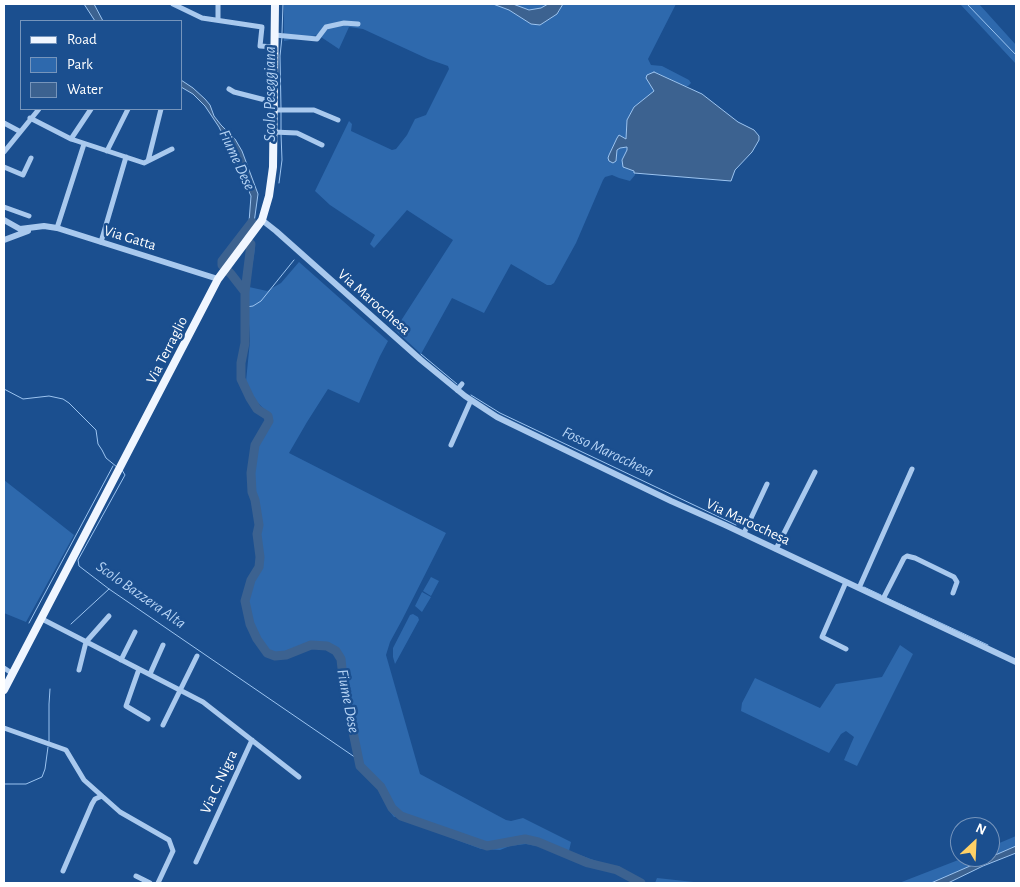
<!DOCTYPE html>
<style>
body{margin:0}
#map{position:relative;width:1020px;height:887px;overflow:hidden;background:#1b4f8f;font-family:"Alegreya Sans",sans-serif}
canvas{display:block}
.frame{position:absolute;inset:0;border:5px solid #fff;pointer-events:none}
.legend{position:absolute;left:20px;top:20px;width:162px;height:90px;box-sizing:border-box;background:#1b4f8f;border:1px solid #7695bc;margin:0;padding:6px 9px;list-style:none;font-size:15px;color:#fff}
.legend li{display:flex;align-items:center;gap:10px;height:25px}
.legend b{width:25px;border:1px solid #7695bc}
.north{position:absolute;left:950px;top:817px;width:50px;height:50px;box-sizing:border-box;background:#1b4f8f;border:1px solid #7695bc;border-radius:50%;rotate:25deg;font-size:14px;font-weight:700;line-height:20px;text-align:center;color:#fff}
.north::after{content:'';display:block;margin:auto;width:18px;height:22px;background:#ffd166;clip-path:polygon(50% 0,100% 100%,50% 72%,0 100%)}
</style>
<div id="map">
<canvas width="1020" height="887"></canvas>
<div class="frame"></div>
<ul class="legend">
<li><b style="height:6px;background:#f0f6ff"></b>Road</li>
<li><b style="height:14px;background:#2e69ad"></b>Park</li>
<li><b style="height:14px;background:#3c6290"></b>Water</li>
</ul>
<div class="north">N</div>
</div>
<script>
const context = document.querySelector('canvas').getContext('2d');
context.lineJoin = 'round';
function paint(path, color) {
  context.fillStyle = color;
  context.fill(path, 'evenodd');
}
function shape(rows) {
  const path = new Path2D();
  for (const r of rows) {
    path.moveTo(r[0], r[1]);
    for (let i = 2; i < r.length; i += 2) path.lineTo(r[i], r[i + 1]);
  }
  return path;
}
function trace(path, color, width, dash) {
  context.strokeStyle = color;
  context.lineWidth = width;
  context.lineCap = dash ? 'butt' : 'round';
  context.setLineDash(dash || []);
  context.stroke(path);
}
function label(font, color, halo, rows, align = 'center') {
  context.font = font + ' "Alegreya Sans",sans-serif';
  context.lineWidth = 5;
  context.setLineDash([]);
  context.textBaseline = 'middle';
  context.strokeStyle = halo;
  context.fillStyle = color;
  for (const [text, x, y, turn = 0] of rows) {
    context.save();
    context.translate(x, y);
    context.rotate((+turn || 0) * Math.PI / 180);
    context.textAlign = isNaN(turn) ? turn : align;
    if (halo) context.strokeText(text, 0, 0);
    context.fillText(text, 0, 0);
    context.restore();
  }
}
paint(shape([
 [284,4,493,4,509,10,531,24,535,24,559,12,563,4,676,4,648,59,651,65,662,66,689,80,691,83,688,86,685,86,657,73,650,84,654,91,634,107,627,120,626,139,617,138,608,158,620,148,627,147,627,150,622,160,634,170,635,175,630,181,619,178,612,175,605,177,603,180,576,243,554,283,551,285,547,285,511,264,484,313,452,298,421,354,395,330,453,240,407,210,374,248,370,244,375,235,330,205,315,191,349,121,352,124,351,131,392,150,396,149,407,135,415,119,426,115,449,69,448,66,428,59,363,29,349,27,339,49,318,35,284,41],
 [513,4,548,4,541,8,529,10],
 [960,4,979,4,1016,45,1016,64],
 [254,244,255,249,249,287,267,291,281,283,299,262,388,341,380,356,359,403,328,389,307,422,289,453,446,533,402,620,390,642,386,655,420,774,506,820,511,821,523,818,571,842,569,851,599,862,569,859,542,847,526,844,510,846,500,850,481,849,401,819,401,816,394,817,390,812,377,785,357,765,341,684,338,659,335,654,329,650,323,648,312,649,284,657,270,657,262,651,255,642,248,626,242,605,242,599,245,588,256,564,257,549,255,511,252,497,257,447,272,422,270,415,253,398,248,389,246,381,250,341,247,291,250,261],
 [4,480,74,535,26,622,4,613],
 [431,577,439,581,431,596,423,591],
 [422,592,431,597,422,612,415,606],
 [413,614,418,617,419,620,395,664,393,657,393,648,410,615],
 [900,645,913,654,857,766,844,760,854,737,846,731,841,734,829,753,741,711,742,703,755,678,820,708,836,684,882,677],
 [1016,836,1016,846,931,883,899,883,966,857,990,857,990,847],
 [657,878,703,883,655,883]
]), '#2e69ad');
const water = shape([
 [84,4,94,4,103,21,95,21,84,4],
 [493,4,513,4,529,10,541,8,548,4,563,4,557,14,540,25,531,24,509,10,493,4],
 [654,72,702,94,738,122,754,130,759,136,759,140,752,152,735,170,731,181,634,173,634,171,623,167,622,160,627,150,627,147,620,148,617,150,616,161,613,163,609,161,608,158,609,155,617,138,619,135,626,139,627,120,634,107,654,91,646,78,647,75,654,72],
 [181,80,193,88,205,99,210,105,214,116,221,125,235,139,242,151,258,194,254,223,247,233,249,222,251,196,236,162,219,127,205,106,193,94,181,87,181,80],
 [1016,846,1016,853,983,866,948,883,931,883,1016,846]
]);
paint(water, '#3c6290');
trace(water, '#9cc4f0', 1);
trace(shape([
 [967,4,1016,55],
 [282,33,283,4],
 [281,108,280,56,282,37],
 [281,112,281,130],
 [279,183,282,160,281,134],
 [246,307,253,306,261,301,294,260],
 [421,354,457,384],
 [4,389,23,399,49,396,63,399,69,403,96,430,98,444,102,450,106,458,117,467],
 [471,395,500,413,736,525],
 [122,470,125,475,78,560,79,566,109,589,359,760],
 [864,587,881,595],
 [885,597,988,645],
 [29,623,113,466],
 [71,624,109,589],
 [49,743,49,704,50,689],
 [4,784,26,784,42,777,45,769,48,747]
]), '#9cc4f0', 1);
trace(shape([
 [251,244,245,292,245,343,241,363,241,379,250,398,257,409,268,416,269,421,255,445,251,473,252,492,255,500,259,525,257,534,260,557,259,567,251,580,245,601,250,624,257,639,267,653,275,656,286,655,311,645,327,646,336,651,341,659,344,688,360,766,381,787,392,808,401,816,487,846,525,839,538,842,588,863,617,870,641,883],
 [245,292,231,274,222,265,222,261,252,222]
]), '#3c6290', 9);
trace(shape([
 [173,4,202,18,262,27,260,46,274,47],
 [218,19,218,4],
 [275,35,317,39,326,27,344,23,358,24],
 [229,89,234,92,273,102],
 [273,110,314,110,338,120],
 [30,118,71,139,144,163,172,149],
 [4,123,19,131],
 [273,132,297,133,322,145],
 [71,139,91,109],
 [107,151,128,109],
 [4,152,39,109],
 [148,161,161,109],
 [4,167,23,175,31,158],
 [4,207,29,216],
 [57,228,84,144],
 [101,242,126,157],
 [457,390,462,384],
 [451,445,471,400],
 [744,533,767,484],
 [776,549,815,472],
 [859,588,912,469],
 [883,599,904,558,907,556,915,558,954,577,957,582,953,593],
 [42,619,203,702,299,777],
 [846,649,822,637,846,582],
 [121,660,135,632],
 [4,668,13,674],
 [139,669,126,706,148,719],
 [79,670,86,642,109,616],
 [150,674,163,645],
 [163,725,197,656],
 [4,728,66,750,84,780,120,812,169,840,173,851,158,883],
 [196,862,252,740],
 [63,871,92,804,95,799,102,796],
 [136,876,150,883]
]), '#a9c9ee', 5);
trace(shape([
 [4,220,20,229,44,226,57,228,218,279],
 [262,220,276,231,421,360,465,396,497,417,671,501,725,525,1016,662],
 [4,240,28,231]
]), '#a9c9ee', 6);
trace(shape([
 [4,690,218,279,262,220,269,196,273,167,275,4]
]), '#f0f6ff', 8);
label('15px', '#fff', '#1b4f8f', [
 ["Via Gatta",130,238,17],
 ["Via Marocchesa",374,302,41],
 ["Via Terraglio",167,350,-63],
 ["Via Marocchesa",748,522,25],
 ["Via C. Nigra",219,782,-65]
]);
label('italic 16px', '#b5d3f5', '#1b4f8f', [
 ["Scolo Peseggiana",270,94,-90],
 ["Fiume Dese",237,160,65],
 ["Fosso Marocchesa",608,452,25],
 ["Scolo Bazzera Alta",141,595,35],
 ["Fiume Dese",348,701,79]
]);
</script>
